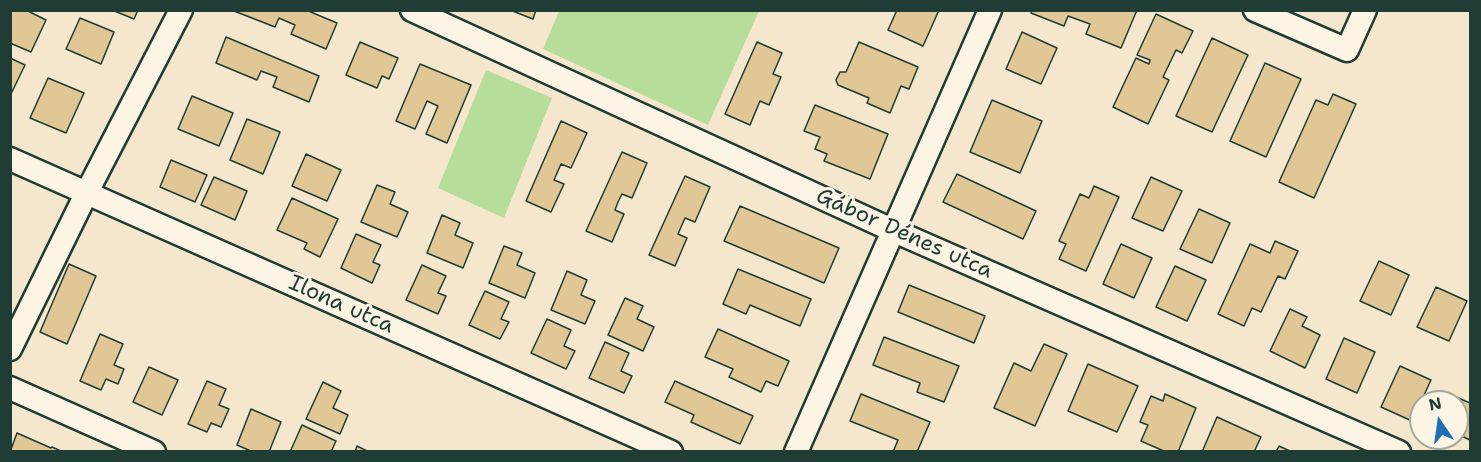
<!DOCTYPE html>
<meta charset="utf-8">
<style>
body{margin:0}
#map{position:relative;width:1481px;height:462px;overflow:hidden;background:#f4e7cd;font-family:"Shantell Sans",sans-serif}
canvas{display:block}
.frame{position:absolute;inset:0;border:12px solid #1f3d34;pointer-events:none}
.north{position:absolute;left:1409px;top:390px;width:60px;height:60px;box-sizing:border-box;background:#fcf5e5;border:2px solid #a4ab9e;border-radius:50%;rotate:347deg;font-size:16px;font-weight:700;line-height:24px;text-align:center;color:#1f3d34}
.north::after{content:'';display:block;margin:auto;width:21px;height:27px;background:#1f6fb2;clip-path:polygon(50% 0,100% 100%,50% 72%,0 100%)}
</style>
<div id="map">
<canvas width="1481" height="462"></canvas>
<div class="frame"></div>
<div class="north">N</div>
</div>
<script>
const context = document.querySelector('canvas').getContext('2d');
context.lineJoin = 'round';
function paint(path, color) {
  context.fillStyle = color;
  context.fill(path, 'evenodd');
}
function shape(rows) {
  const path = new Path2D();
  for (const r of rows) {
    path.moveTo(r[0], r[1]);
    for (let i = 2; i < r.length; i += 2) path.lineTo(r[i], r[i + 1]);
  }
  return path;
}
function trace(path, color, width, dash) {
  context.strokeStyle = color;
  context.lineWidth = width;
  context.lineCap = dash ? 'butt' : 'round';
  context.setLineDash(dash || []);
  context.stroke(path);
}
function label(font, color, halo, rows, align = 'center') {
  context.font = font + ' "Shantell Sans",sans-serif';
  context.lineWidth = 6;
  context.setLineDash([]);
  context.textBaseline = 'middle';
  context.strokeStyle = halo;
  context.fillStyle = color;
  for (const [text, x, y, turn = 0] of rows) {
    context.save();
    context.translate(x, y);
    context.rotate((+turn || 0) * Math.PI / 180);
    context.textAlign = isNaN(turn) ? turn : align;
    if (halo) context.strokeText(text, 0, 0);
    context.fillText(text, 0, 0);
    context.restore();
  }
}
paint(shape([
 [559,11,559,10,759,11,708,125,543,49],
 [486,70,552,98,504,218,438,188]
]), '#b6de9a');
const building = shape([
 [10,10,26,10,46,20,31,52,10,43,10,10],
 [112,10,138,10,134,19,112,10],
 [306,10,337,23,326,49,291,34,295,25,279,18,275,27,234,11,306,10],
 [510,10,536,10,533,19,510,10],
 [897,10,939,10,923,46,888,30,897,10],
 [1032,10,1137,10,1121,48,1086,34,1090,24,1068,16,1064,26,1031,13,1032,10],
 [1156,14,1193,31,1182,53,1176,50,1163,77,1169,80,1148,124,1113,107,1136,58,1149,64,1150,60,1137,55,1156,14],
 [80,18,114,32,101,64,66,49,80,18],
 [1022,32,1057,48,1041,84,1006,69,1022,32],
 [226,37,319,76,309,102,273,87,277,77,261,71,257,80,216,63,226,37],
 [1212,38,1248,55,1212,132,1176,116,1212,38],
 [360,42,398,58,389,79,382,76,377,88,346,75,360,42],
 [757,42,782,53,773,74,781,77,769,105,760,101,750,125,725,114,757,42],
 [859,42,918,67,909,89,901,86,890,113,867,103,869,98,838,85,836,80,840,72,846,72,859,42],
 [10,58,25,65,10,96,10,58],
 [1265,63,1301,79,1266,157,1230,141,1265,63],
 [420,64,471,85,447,143,426,134,438,106,427,101,415,129,396,121,420,64],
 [48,78,84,93,66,133,30,118,48,78],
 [1333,94,1356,104,1314,198,1279,182,1316,100,1328,105,1333,94],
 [192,96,233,113,219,146,178,129,192,96],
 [992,100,1042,121,1020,173,970,152,992,100],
 [815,105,888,134,870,179,824,161,827,154,815,149,820,137,804,131,815,105],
 [247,119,280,132,263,174,230,160,247,119],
 [561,121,587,133,571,168,561,164,554,180,564,184,551,212,526,201,561,121],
 [622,152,647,163,632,198,622,194,618,202,615,210,624,214,612,242,586,231,622,152],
 [306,154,341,170,327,201,292,186,306,154],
 [171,160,207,175,195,202,160,187,171,160],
 [957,174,1036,211,1023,239,943,202,957,174],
 [685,176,710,187,695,222,685,218,678,234,687,238,675,266,649,255,685,176],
 [214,177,247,191,235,220,201,205,214,177],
 [1151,177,1182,191,1163,231,1132,218,1151,177],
 [377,185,395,192,390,204,408,212,397,237,361,222,377,185],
 [1094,186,1119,197,1086,271,1059,259,1066,244,1059,241,1080,194,1089,198,1094,186],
 [292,198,338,219,320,257,304,249,307,243,277,230,292,198],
 [740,206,839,248,824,283,724,241,740,206],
 [1199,209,1230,223,1212,263,1180,249,1199,209],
 [442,215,460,223,455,235,473,243,463,268,427,253,442,215],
 [356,234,381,245,373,262,380,265,372,283,341,268,356,234],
 [1275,241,1298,251,1285,279,1278,276,1261,312,1252,308,1244,326,1218,314,1250,244,1270,253,1275,241],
 [1121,244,1152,258,1134,298,1103,284,1121,244],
 [504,246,522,253,517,265,535,273,525,298,489,283,504,246],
 [1379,261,1409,275,1391,315,1360,301,1379,261],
 [69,264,96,276,67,344,40,332,69,264],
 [422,265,446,276,438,293,446,296,438,314,406,300,422,265],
 [1175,266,1206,280,1187,321,1156,307,1175,266],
 [738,269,811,299,800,326,750,305,746,314,723,304,738,269],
 [567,271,587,280,581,295,595,301,585,324,551,310,567,271],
 [909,285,985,316,974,343,898,312,909,285],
 [1436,287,1467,301,1449,341,1417,327,1436,287],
 [485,291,509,302,501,319,509,322,500,339,469,325,485,291],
 [625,298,643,306,637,319,654,327,643,351,608,335,625,298],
 [1290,309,1307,317,1302,326,1320,335,1305,368,1270,351,1290,309],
 [547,319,571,330,564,346,575,351,566,369,531,353,547,319],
 [718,329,789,361,778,386,766,381,761,392,729,377,733,369,705,357,718,329],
 [100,334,123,344,114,365,124,369,118,384,106,379,101,390,80,381,100,334],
 [884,337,959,366,944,402,917,392,920,383,873,365,884,337],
 [1344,338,1375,352,1357,393,1326,379,1344,338],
 [605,342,629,353,621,371,632,376,624,393,589,378,605,342],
 [1044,344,1067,354,1035,426,994,408,1014,363,1031,371,1044,344],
 [1088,364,1138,386,1117,432,1068,411,1088,364],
 [1400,366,1431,380,1412,421,1381,407,1400,366],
 [149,367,178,380,162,415,133,402,149,367],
 [207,381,226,389,219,405,229,409,221,427,211,423,207,432,188,424,207,381],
 [675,381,753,416,740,444,691,422,694,415,665,402,675,381],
 [323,382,341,391,333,408,348,415,340,434,306,419,323,382],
 [861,394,930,422,917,452,893,452,898,440,850,421,861,394],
 [1165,394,1196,408,1178,452,1166,452,1141,441,1148,425,1140,422,1151,396,1163,401,1165,394],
 [1456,397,1470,403,1470,440,1457,434,1457,402,1454,402,1456,397],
 [251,409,281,422,269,452,253,452,237,445,251,409],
 [1217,417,1261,437,1254,452,1202,452,1217,417],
 [302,425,336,441,331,452,290,452,302,425],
 [17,433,51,448,52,447,63,452,10,452,17,433],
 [357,446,369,452,355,452,357,446],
 [1279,446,1292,452,1276,452,1279,446]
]);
paint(building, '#e1c696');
trace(building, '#1f3d34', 1.5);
const minor = shape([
 [412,10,892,230,1399,452],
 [1255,10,1347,50,1365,10],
 [10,159,671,452],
 [10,349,87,192,181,10],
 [10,388,154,452],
 [796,452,990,10]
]);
trace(minor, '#1f3d34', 27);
trace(minor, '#fcf5e5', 22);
label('22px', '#1f3d34', '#fcf5e5', [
 ["Gábor Dénes utca",904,234,24],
 ["Ilona utca",341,305,24]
]);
</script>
